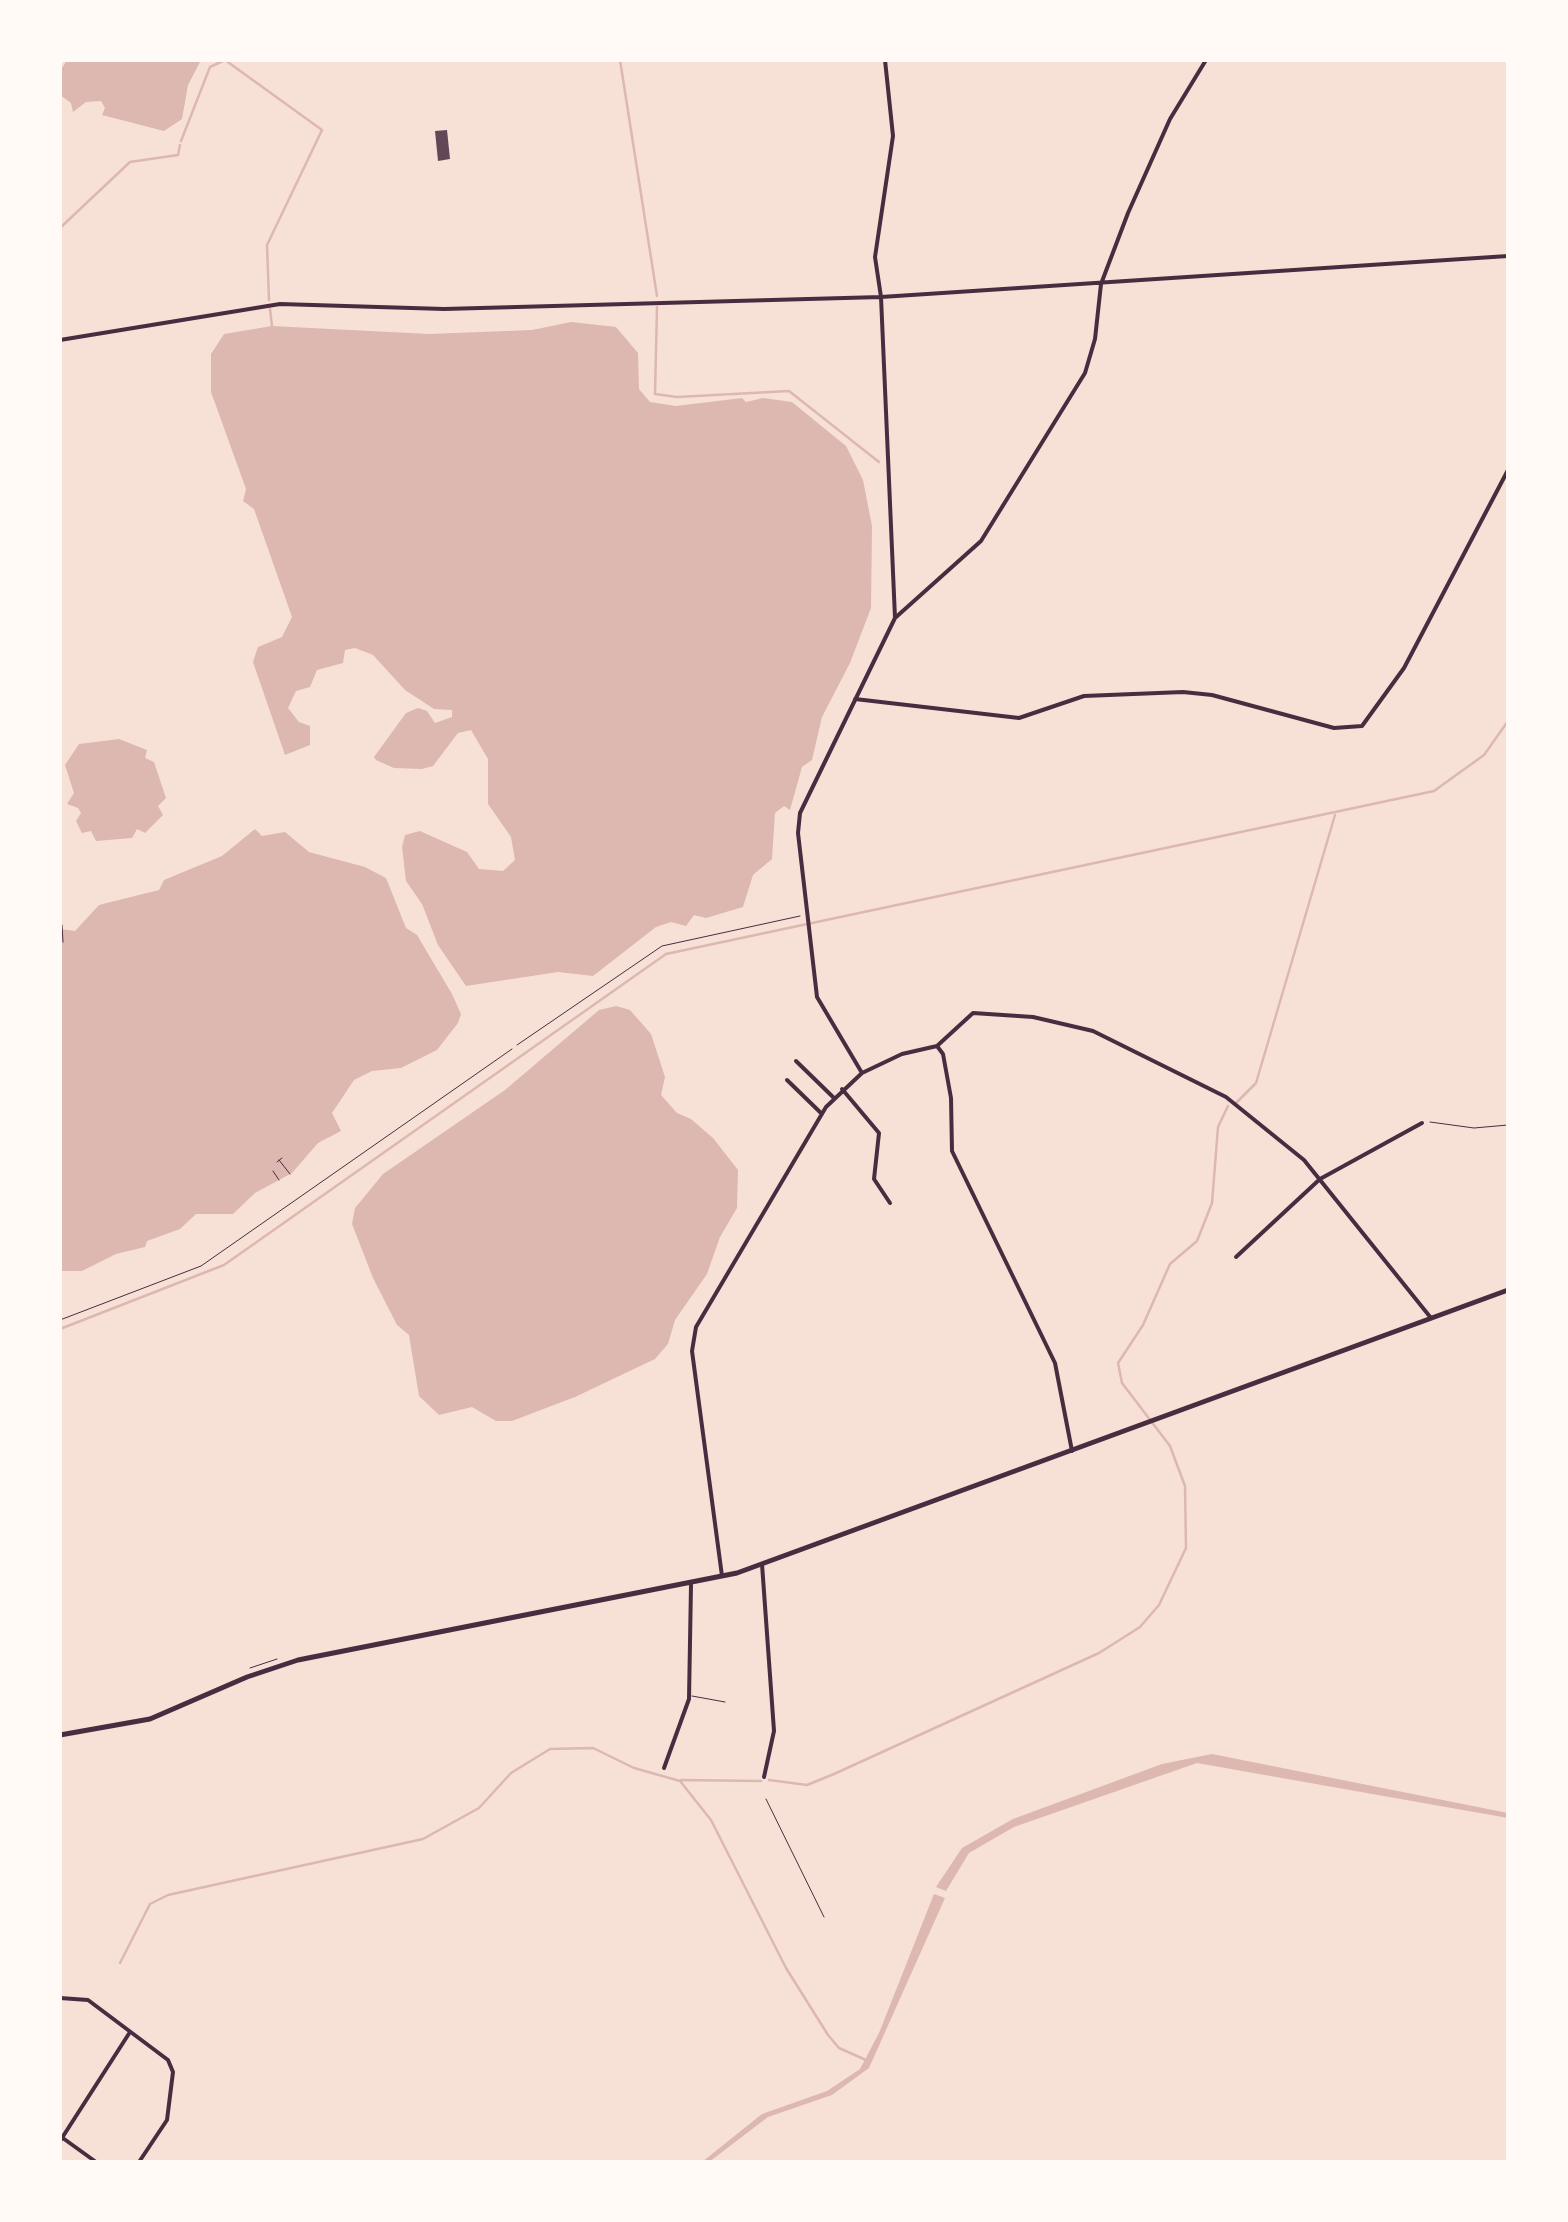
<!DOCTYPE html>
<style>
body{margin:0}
#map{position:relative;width:1568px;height:2222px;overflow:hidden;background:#f7e1d7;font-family:"Sofia Sans Condensed",sans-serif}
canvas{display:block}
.frame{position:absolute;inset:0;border:62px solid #fffaf5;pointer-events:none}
</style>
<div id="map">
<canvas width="1568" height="2222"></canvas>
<div class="frame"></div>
</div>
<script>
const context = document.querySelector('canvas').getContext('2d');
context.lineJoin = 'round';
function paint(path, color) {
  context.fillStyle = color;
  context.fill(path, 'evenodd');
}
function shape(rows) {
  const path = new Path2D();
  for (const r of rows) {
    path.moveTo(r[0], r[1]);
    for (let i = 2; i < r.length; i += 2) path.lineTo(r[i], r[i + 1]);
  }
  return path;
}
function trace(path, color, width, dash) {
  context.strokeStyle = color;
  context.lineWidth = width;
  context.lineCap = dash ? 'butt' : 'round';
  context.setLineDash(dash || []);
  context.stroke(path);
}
paint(shape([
 [67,60,201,60,188,85,182,119,164,131,102,115,105,108,101,101,86,102,73,112,71,103,60,95,60,71],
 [571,322,616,327,638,353,639,389,650,402,676,406,742,398,746,402,763,398,792,402,846,446,863,480,872,526,871,608,850,663,822,717,812,760,802,767,790,810,784,806,775,813,772,859,753,875,743,907,706,918,694,915,686,926,671,922,656,927,593,976,558,972,466,986,438,945,422,904,406,881,402,847,405,835,420,831,467,852,479,869,503,871,515,860,511,837,488,804,488,759,471,730,458,733,433,766,422,769,394,768,376,760,374,757,406,713,418,708,427,711,435,723,452,717,452,710,434,709,405,690,373,655,355,648,345,650,343,663,317,670,310,687,296,691,288,708,299,722,310,726,310,745,285,755,253,662,258,647,282,637,292,617,254,509,243,501,246,489,211,392,211,354,224,334,272,326,429,334,532,330],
 [119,739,147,750,145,758,154,762,166,798,158,806,163,815,145,833,137,829,132,838,96,841,91,831,82,833,76,821,81,813,78,808,67,804,74,793,65,765,79,744],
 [255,829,262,836,285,832,309,852,365,867,386,878,406,928,417,935,452,994,461,1014,458,1023,437,1050,401,1068,372,1071,354,1080,332,1113,341,1131,318,1143,292,1173,255,1193,233,1214,196,1214,180,1229,147,1241,145,1247,116,1254,82,1271,60,1271,60,929,75,931,99,905,159,890,164,880,222,856],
 [616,1006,630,1010,651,1034,665,1077,661,1095,677,1113,691,1119,713,1138,738,1170,737,1208,720,1237,707,1274,675,1320,668,1344,655,1359,575,1397,512,1421,496,1421,472,1407,439,1415,419,1396,409,1335,397,1325,373,1278,352,1224,355,1208,383,1174,505,1090,599,1010],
 [1212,1754,1508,1813,1508,1818,1197,1763,1014,1827,969,1853,946,1891,936,1887,962,1848,1013,1819,1162,1764],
 [934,1894,945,1898,869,2068,832,2095,768,2117,709,2162,702,2162,762,2114,827,2091,860,2069,879,2033]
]), '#dcb8b0');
trace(shape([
 [225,60,322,130,267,245,269,300],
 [620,60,657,296],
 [181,141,210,67,223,61],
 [60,228,130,162,178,155,180,145],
 [657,307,655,394,677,397,789,391,879,462],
 [270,309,272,326],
 [1236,1103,1256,1083,1335,815],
 [60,1329,224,1265,666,954,1434,791,1484,755,1508,721],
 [681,1780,761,1781],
 [769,1780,807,1785,834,1774,1099,1653,1140,1627,1159,1605,1186,1548,1185,1486,1170,1446,1122,1383,1118,1363,1143,1325,1170,1264,1197,1241,1212,1203,1218,1127,1228,1106],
 [120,1963,150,1904,168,1895,423,1839,479,1808,511,1773,550,1749,593,1748,634,1768,680,1781,711,1820,786,1968,828,2035,839,2048,866,2060]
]), '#dcb8b0', 2.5);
paint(shape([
 [447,130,450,159,438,161,435,131]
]), '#644757');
trace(shape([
 [62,925,63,942],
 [517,1045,662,946,800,916],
 [1430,1122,1474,1128,1508,1125],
 [279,1160,290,1174],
 [277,1162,282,1158],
 [273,1171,279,1180],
 [250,1668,277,1659],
 [766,1799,824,1917]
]), '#4a2c40', 1);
trace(shape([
 [60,1320,201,1266,512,1049],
 [692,1696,725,1702]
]), '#4a2c40', 1);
trace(shape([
 [885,60,893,136,875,257,881,297,895,618],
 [60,340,280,304,444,309,881,297,1508,256],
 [855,699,1019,718,1084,696,1183,692,1212,695,1334,728,1362,726,1404,668,1508,470],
 [937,1046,943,1054,951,1098,952,1151,1055,1363,1072,1451],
 [796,1061,833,1097],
 [862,1073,902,1054,937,1046,973,1013,1033,1017,1093,1031,1226,1097,1304,1160,1431,1318],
 [787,1080,822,1114],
 [842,1089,879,1133,874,1179,890,1203],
 [1236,1257,1320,1179,1422,1123],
 [762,1564,774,1731,764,1777],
 [722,1576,692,1351,696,1327,826,1107,862,1073,817,997,798,833,800,813,895,618,981,541,1085,373,1095,339,1101,284,1128,213,1170,119,1206,60],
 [664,1768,689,1699,691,1585],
 [60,1998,88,2000,168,2060,173,2072,167,2120,139,2162],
 [60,2136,96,2162],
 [60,2141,130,2032]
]), '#4a2c40', 4);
trace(shape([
 [60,1735,150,1719,247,1677,298,1660,737,1573,1508,1290]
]), '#4a2c40', 5);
</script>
